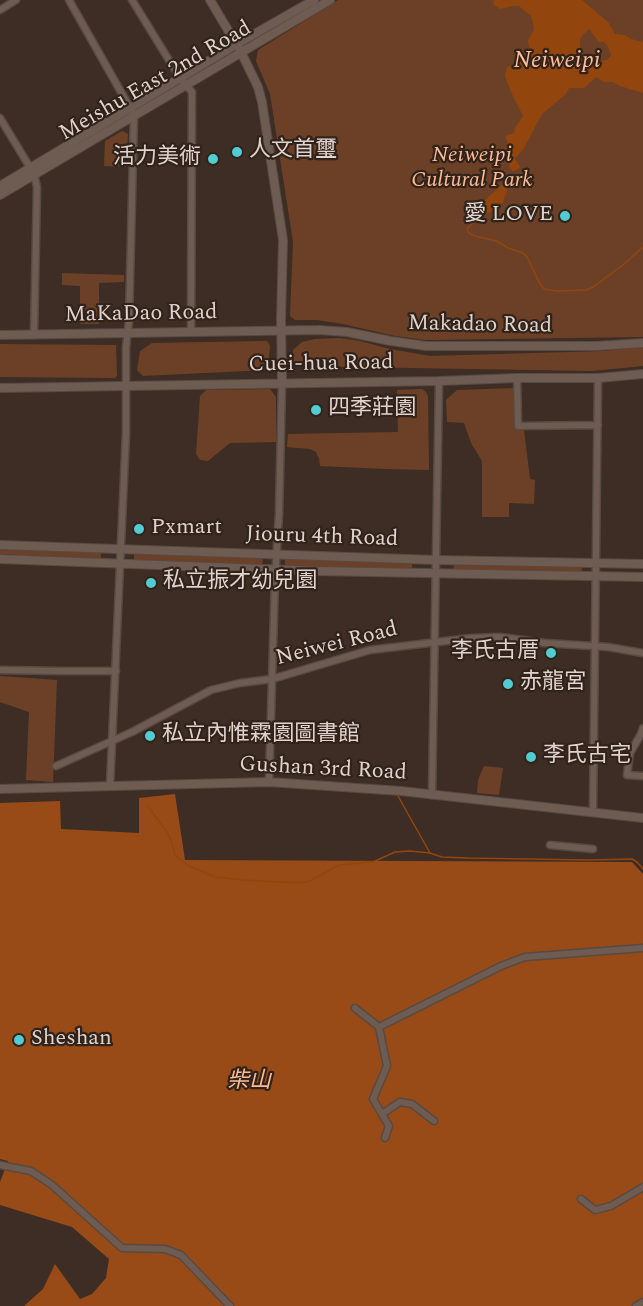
<!DOCTYPE html>
<meta charset="utf-8">
<style>
body{margin:0}
canvas{display:block;background:#3d2d24}
</style>
<canvas width="643" height="1306"></canvas>
<script>
const context = document.querySelector('canvas').getContext('2d');
context.lineJoin = 'round';
function paint(path, color) {
  context.fillStyle = color;
  context.fill(path, 'evenodd');
}
function shape(rows) {
  const path = new Path2D();
  for (const r of rows) {
    path.moveTo(r[0], r[1]);
    for (let i = 2; i < r.length; i += 2) path.lineTo(r[i], r[i + 1]);
  }
  return path;
}
function trace(path, color, width, dash) {
  context.strokeStyle = color;
  context.lineWidth = width;
  context.lineCap = dash ? 'butt' : 'round';
  context.setLineDash(dash || []);
  context.stroke(path);
}
function label(font, color, halo, rows, align = 'center') {
  context.font = font + ' Spectral,"Noto Sans TC",serif';
  context.lineWidth = 4.5;
  context.setLineDash([]);
  context.textBaseline = 'middle';
  context.strokeStyle = halo;
  context.fillStyle = color;
  for (const [text, x, y, turn = 0] of rows) {
    context.save();
    context.translate(x, y);
    context.rotate((+turn || 0) * Math.PI / 180);
    context.textAlign = isNaN(turn) ? turn : align;
    if (halo) context.strokeText(text, 0, 0);
    context.fillText(text, 0, 0);
    context.restore();
  }
}
paint(shape([
 [338,0,643,0,643,337,426,340,395,336,343,324,317,320,295,320,290,316,293,242,270,94,256,61,258,50],
 [122,131,128,134,126,167,104,166,105,141],
 [62,273,124,275,124,282,99,283,99,324,80,324,80,286,62,285],
 [340,338,360,341,390,349,430,356,603,351,643,347,643,366,592,371,295,366,293,362,293,350,302,342,315,339],
 [267,341,270,346,268,369,266,370,143,376,137,370,140,351,152,343],
 [0,344,116,345,117,376,115,378,0,377],
 [515,388,516,430,524,430,530,479,535,480,534,504,509,503,509,517,482,517,482,461,471,443,464,423,447,422,446,400,457,390],
 [270,389,276,397,276,442,230,443,208,461,200,460,196,454,200,396,206,390],
 [422,389,426,392,428,396,429,470,387,469,320,466,319,459,316,452,310,449,287,447,288,434,398,432,397,390],
 [0,547,101,552,101,559,0,554],
 [134,553,263,558,262,566,134,560],
 [285,558,412,562,412,570,285,566],
 [454,565,582,567,582,573,453,571],
 [0,676,57,680,53,782,26,780,29,712,0,702],
 [484,766,503,768,499,795,477,793,478,780]
]), '#6c4026');
paint(shape([
 [175,794,185,860,632,862,643,874,643,1306,24,1306,43,1289,55,1264,80,1299,92,1294,106,1278,109,1259,72,1227,0,1205,0,1182,8,1161,0,1159,0,803,60,801,61,829,139,833,139,798]
]), '#984b16');
paint(shape([
 [494,0,582,0,609,23,615,34,625,35,631,39,643,42,643,93,620,86,613,82,604,82,596,77,584,88,569,88,566,94,542,114,524,148,515,159,520,167,513,172,506,161,504,151,508,143,505,136,514,133,515,128,523,116,511,92,505,76,507,67,522,61,530,52,528,40,534,30,533,23,531,16,519,6,512,6,500,9,493,4],
 [589,29,599,42,604,42,608,47,611,55,607,60,602,61,600,68,596,69,591,62,584,56,580,46,580,38],
 [503,184,508,188,503,202,489,213,480,216,477,216,474,212,476,208]
]), '#92460d');
trace(shape([
 [477,216,475,221,467,229,468,232,472,235,479,237,497,241,508,248,523,253,527,257,539,282,544,289,557,291,586,290,593,287,623,265,643,247],
 [398,796,430,853],
 [147,805,167,832,171,840,175,855,189,866,215,877,243,880,299,883,310,881,339,865,373,862,395,852,410,851,430,853,442,857,467,858,590,860,632,859,637,862,643,869]
]), '#92460d', 1.5);
const minor = shape([
 [69,0,134,115,129,321,126,347,126,433,110,786],
 [132,0,180,78,192,92,191,332],
 [0,10,16,0],
 [0,118,34,174,37,187,34,335],
 [517,378,518,426,598,425],
 [0,670,61,671,116,671],
 [643,728,641,734,630,753,627,775,643,776],
 [56,766,132,732,211,690,240,683,272,679,370,650,471,638,500,637,545,643,608,647,643,653],
 [269,782,275,579,279,514,282,384],
 [432,795,439,381],
 [593,812,598,378],
 [550,845,593,849],
 [355,1008,379,1027,387,1066,373,1099,389,1126,385,1138],
 [379,1027,501,966,525,957,643,948],
 [382,1114,400,1102,412,1104,434,1121],
 [0,1165,31,1171,52,1185,122,1248,165,1249,181,1255,230,1306],
 [581,1199,595,1210,611,1206,643,1187],
 [636,1306,643,1302]
]);
const tertiary = shape([
 [210,0,241,52,258,87,262,102,283,240,281,320,282,384],
 [0,186,237,44,314,0],
 [0,195,330,0],
 [0,335,319,330,347,332,391,341,426,346,597,346,643,343],
 [0,388,439,381,517,378,598,378,643,374],
 [0,545,436,560,643,564],
 [0,559,315,571,643,577],
 [0,789,269,782,401,791,643,818]
]);
trace(minor, '#574a43', 9);
trace(tertiary, '#574a43', 10);
trace(minor, '#6e5c52', 6);
trace(tertiary, '#6e5c52', 8);
for (const [x, y, r, color] of [
 [237,152,6,"#51ccd3"],
 [213,159,6,"#51ccd3"],
 [565,216,6,"#51ccd3"],
 [316,410,6,"#51ccd3"],
 [139,529,6,"#51ccd3"],
 [151,583,6,"#51ccd3"],
 [551,653,6,"#51ccd3"],
 [508,684,6,"#51ccd3"],
 [150,736,6,"#51ccd3"],
 [531,757,6,"#51ccd3"],
 [19,1040,6,"#51ccd3"]
]) {
  const dot = new Path2D();
  dot.arc(x, y, r, 0, 2 * Math.PI);
  context.fillStyle = color;
  context.fill(dot);
  trace(dot, '#32231a', 2);
}
label('22px', '#ded3ce', '#32231a', [
 ["Meishu East 2nd Road",156,82,-30],
 ["MaKaDao Road",141,315,-1],
 ["Makadao Road",480,326,1],
 ["Cuei-hua Road",321,365,-1],
 ["Jiouru 4th Road",322,538,2],
 ["Neiwei Road",337,645,-14],
 ["Gushan 3rd Road",323,770,3]
]);
label('22px', '#ded3ce', '#32231a', [
 ["人文首璽",249,152],
 ["活力美術",201,159,"right"],
 ["愛 LOVE",553,216,"right"],
 ["四季莊園",328,410],
 ["Pxmart",151,529],
 ["私立振才幼兒園",163,583],
 ["李氏古厝",539,653,"right"],
 ["赤龍宮",520,684],
 ["私立內惟霖園圖書館",162,736],
 ["李氏古宅",543,757],
 ["Sheshan",31,1040]
], 'left');
label('italic 22px', '#fbba96', '#32231a', [
 ["Neiweipi",472,157],
 ["Cultural Park",472,182],
 ["柴山",249,1083]
]);
label('italic 24px', '#ffbd99', '#32231a', [
 ["Neiweipi",557,62]
]);
</script>
